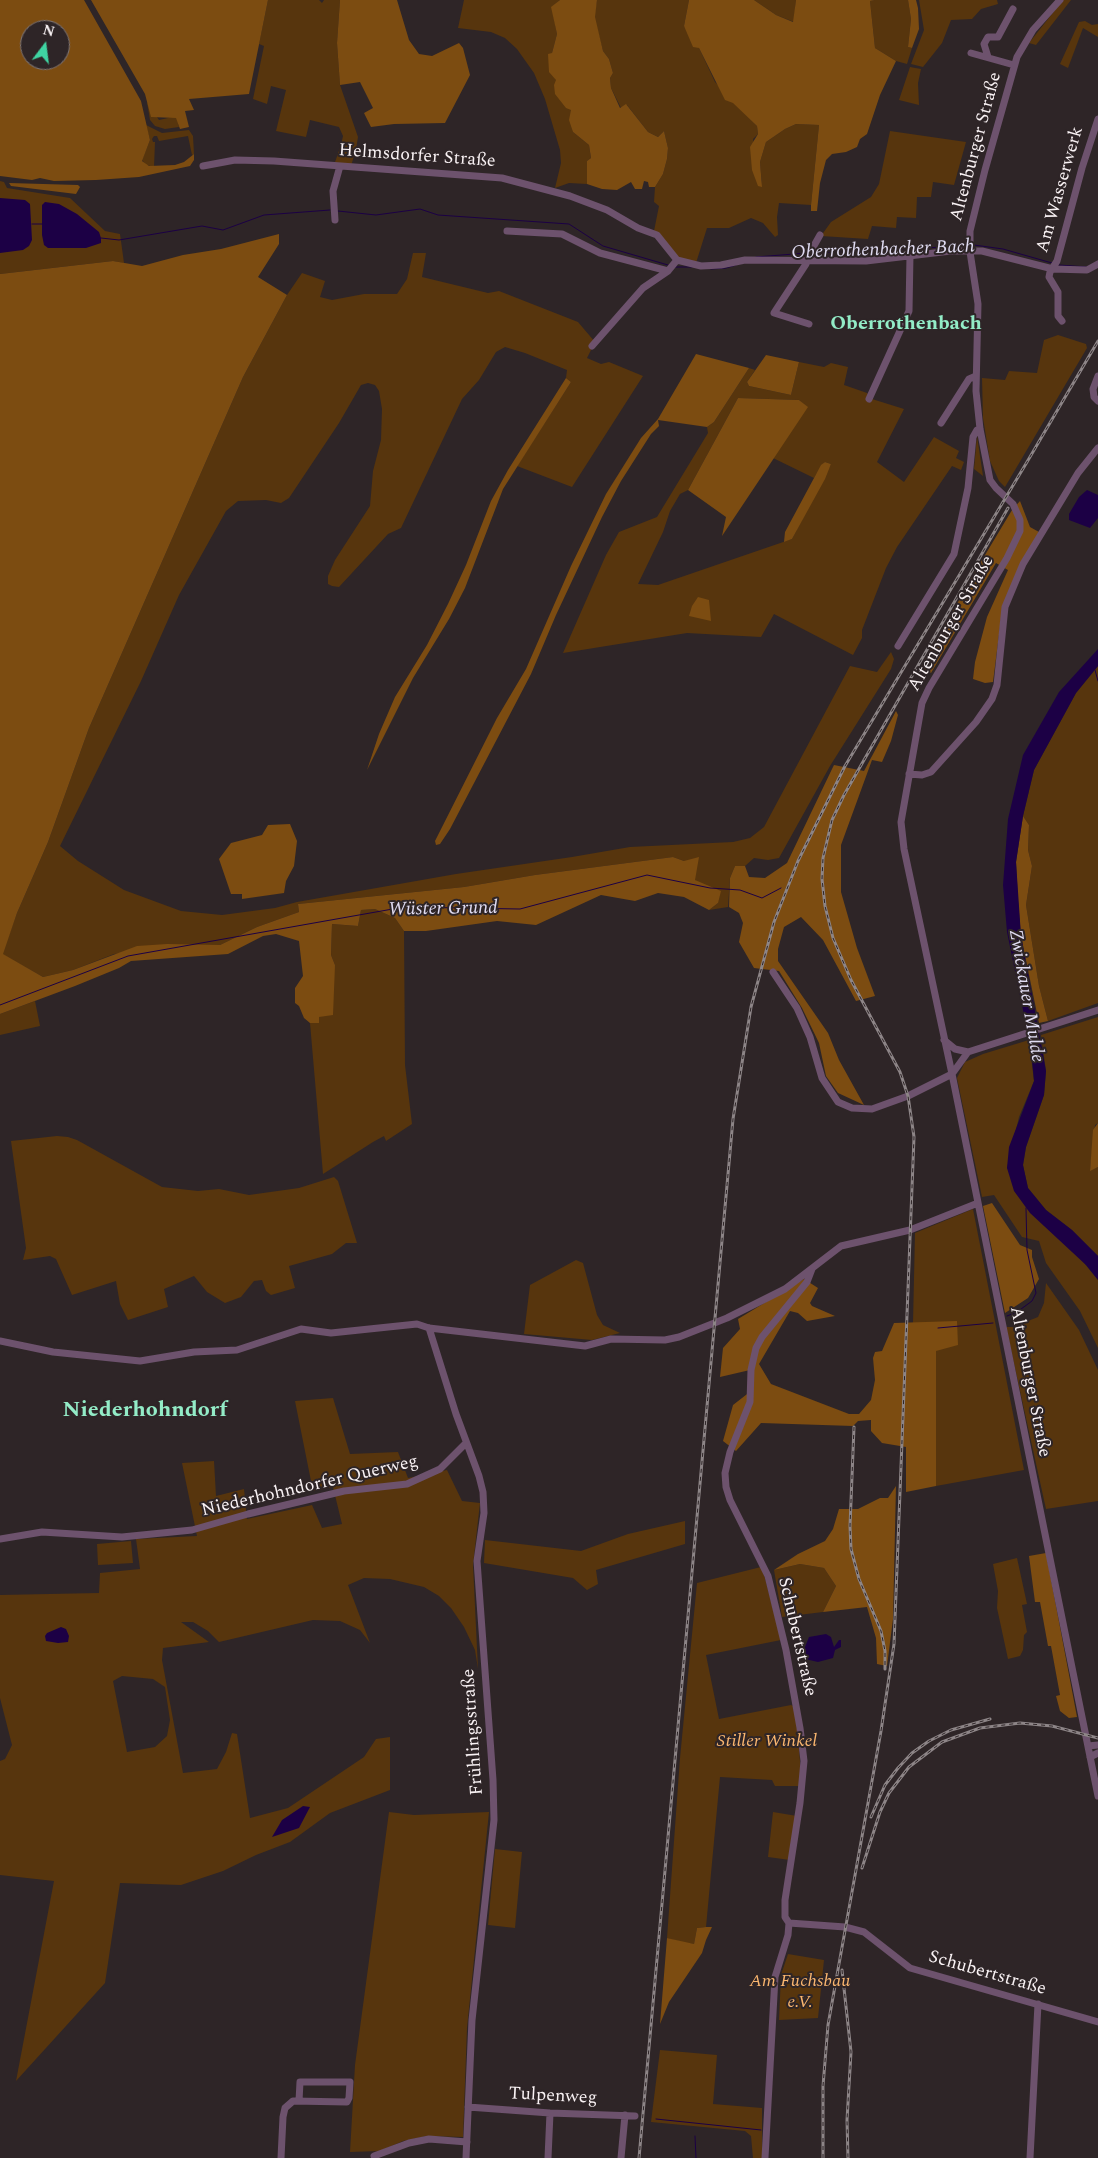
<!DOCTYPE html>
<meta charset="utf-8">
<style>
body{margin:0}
#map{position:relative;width:1098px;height:2158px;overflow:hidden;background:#2e2527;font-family:Spectral,serif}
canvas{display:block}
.north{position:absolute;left:20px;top:20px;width:50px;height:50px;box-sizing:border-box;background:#2e2527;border:1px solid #7f7779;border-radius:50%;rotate:15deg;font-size:14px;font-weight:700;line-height:20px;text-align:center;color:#f9f2f4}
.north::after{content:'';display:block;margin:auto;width:18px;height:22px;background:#3fd4a2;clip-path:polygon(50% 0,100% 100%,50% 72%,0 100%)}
</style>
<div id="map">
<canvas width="1098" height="2158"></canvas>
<div class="north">N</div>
</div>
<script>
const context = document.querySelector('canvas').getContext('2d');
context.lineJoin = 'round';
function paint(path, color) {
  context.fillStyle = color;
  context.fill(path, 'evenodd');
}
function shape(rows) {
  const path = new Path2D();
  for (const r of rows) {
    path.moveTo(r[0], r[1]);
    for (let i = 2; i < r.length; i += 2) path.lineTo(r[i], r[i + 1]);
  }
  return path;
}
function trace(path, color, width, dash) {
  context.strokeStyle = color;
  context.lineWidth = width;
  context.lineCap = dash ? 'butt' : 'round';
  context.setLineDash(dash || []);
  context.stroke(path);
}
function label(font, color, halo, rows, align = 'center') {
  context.font = font + ' Spectral,serif';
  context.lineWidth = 4;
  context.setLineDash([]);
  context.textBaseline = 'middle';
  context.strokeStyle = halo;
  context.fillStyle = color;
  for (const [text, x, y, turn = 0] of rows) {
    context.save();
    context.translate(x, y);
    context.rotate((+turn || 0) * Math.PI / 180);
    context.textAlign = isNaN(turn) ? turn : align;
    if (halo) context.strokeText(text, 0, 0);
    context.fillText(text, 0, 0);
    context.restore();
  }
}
paint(shape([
 [268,0,319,0,322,3,324,0,340,0,337,43,340,85,358,137,356,149,351,166,334,165,341,145,343,136,339,127,310,120,306,137,276,131,286,90,271,86,267,104,253,99,264,46,259,44],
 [464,0,560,0,552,7,557,34,552,53,556,80,571,109,573,132,589,145,591,158,587,161,587,184,569,183,555,188,561,163,560,150,545,99,534,73,517,49,505,38,491,32,458,28],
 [597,0,689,0,684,26,699,48,715,82,757,126,758,134,753,139,762,186,760,162,766,142,785,129,796,124,819,125,811,205,779,203,777,217,778,235,775,237,763,223,751,218,729,228,707,228,696,263,680,260,654,231,659,206,654,202,655,187,663,174,667,159,668,148,664,131,658,137,648,132,627,105,621,108,611,88,610,78,613,73,609,59,603,51,594,17],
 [754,0,796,0,794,22,776,15],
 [875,0,908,0,911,19,908,47,912,48,907,64,896,61,875,48,870,1],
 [919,0,997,0,998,4,981,9,972,19,951,20,942,43,923,67,911,64,924,30],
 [1063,0,1071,0,1036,45,1029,43],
 [1085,21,1092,25,1098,24,1098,37,1083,28,1068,68,1060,64,1079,22],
 [910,67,921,69,918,83,919,105,899,100],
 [147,102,159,120,177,116,179,127,165,129,155,126,150,120],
 [146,125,162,133,189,130,193,136,194,154,192,155,188,136,159,141,157,136,154,136,152,139,153,142,155,142,154,167,146,165,142,160,150,140],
 [890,131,966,142,954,185,933,182,931,197,917,197,916,218,897,217,896,228,872,226,868,239,821,236,831,222,871,197,879,184],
 [0,181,4,182,7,188,70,198,105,231,120,234,124,263,113,261,0,274],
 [413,253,426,253,422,277,488,293,499,291,578,322,595,342,587,358,601,364,609,362,643,376,572,487,517,466,571,382,566,378,567,370,525,353,505,347,496,352,479,380,462,399,401,528,388,534,339,587,332,586,328,584,328,576,335,560,370,506,373,471,381,440,382,409,379,391,375,385,368,383,361,385,339,423,289,498,281,503,266,500,238,501,226,511,179,595,141,681,60,846,78,861,124,890,181,911,222,915,275,908,297,902,456,874,572,857,630,847,733,842,750,838,764,827,850,666,877,672,891,652,894,659,891,669,830,766,779,858,768,860,754,858,745,866,735,866,730,878,728,907,709,910,718,903,695,880,684,861,673,857,535,875,464,887,298,904,299,912,257,927,220,945,114,954,73,970,43,977,2,954,17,913,48,842,89,728,243,377,287,295,302,273,325,281,320,297,332,300,364,294,397,294,407,279],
 [1058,335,1086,344,1087,348,1005,487,999,481,990,461,983,418,982,378,1005,380,1009,371,1037,373,1044,340],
 [799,362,824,367,831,363,848,367,844,385,867,393,872,399,904,409,877,462,904,482,934,437,959,451,956,458,964,462,961,470,952,466,897,547,886,568,862,630,862,638,853,655,774,614,761,637,687,633,563,653,606,555,619,532,657,517,708,433,707,427,714,422,749,368,755,370,747,382,749,386,791,395],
 [738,398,799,400,807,407,773,458,814,478,822,465,825,462,831,464,792,539,658,585,638,584,663,532,670,511,680,494,688,490],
 [977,436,983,476,974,469],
 [1098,666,1098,1003,1048,1021,1039,986,1026,905,1032,866,1028,850,1029,825,1023,816,1034,770,1076,693],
 [375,909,395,918,404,931,405,1065,412,1124,386,1141,384,1136,373,1142,323,1174,310,1023,319,1023,319,1017,335,965,331,955,332,924,358,926,361,910],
 [35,1001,40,1026,0,1035,0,1014],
 [1098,1017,1098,1123,1095,1125,1090,1170,1098,1167,1098,1256,1072,1230,1046,1210,1028,1188,1023,1165,1026,1147,1044,1095,1046,1071,1041,1035],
 [1029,1040,1034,1081,1019,1117,1007,1168,1098,1280,1098,1348,1080,1311,1046,1263,1039,1241,1022,1237,994,1195,982,1197,957,1078,965,1062,983,1054],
 [57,1136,68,1137,77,1140,162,1187,198,1191,219,1189,249,1195,299,1188,334,1177,338,1181,357,1243,346,1243,332,1254,289,1266,295,1288,271,1295,266,1291,262,1280,254,1281,241,1297,225,1303,207,1292,194,1276,164,1289,168,1307,128,1320,120,1304,116,1281,72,1295,56,1259,50,1256,23,1260,26,1248,11,1141],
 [973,1209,1024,1470,936,1486,936,1351,913,1323,915,1233],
 [576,1260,583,1263,597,1315,603,1325,620,1333,592,1340,524,1334,530,1285],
 [1046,1283,1079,1330,1098,1370,1098,1501,1046,1509,1006,1327,1013,1327,1038,1317,1044,1303],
 [333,1398,350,1454,398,1452,408,1478,447,1470,462,1501,480,1503,473,1565,478,1669,475,1650,464,1627,451,1608,439,1596,424,1587,390,1579,364,1578,348,1585,370,1643,360,1630,340,1621,313,1620,219,1642,208,1631,193,1622,181,1622,209,1642,163,1648,162,1660,183,1773,217,1769,226,1752,232,1733,237,1734,250,1818,288,1808,364,1757,376,1739,390,1737,390,1790,330,1813,290,1842,256,1855,223,1871,181,1885,120,1883,105,1983,16,2081,54,1881,0,1875,0,1761,5,1759,12,1745,0,1698,0,1595,99,1593,100,1573,140,1569,136,1539,197,1536,182,1463,214,1461,216,1496,244,1489,247,1519,312,1505,322,1528,342,1524,333,1487,313,1491,295,1401],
 [122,1676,153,1679,165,1687,170,1720,167,1736,155,1747,127,1752,113,1681],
 [685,1521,685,1544,596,1570,598,1584,587,1590,573,1578,484,1563,485,1540,581,1551,628,1534],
 [131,1541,133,1563,98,1565,97,1544],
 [1017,1558,1027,1604,1022,1605,1027,1632,1024,1635,1023,1650,1020,1656,1008,1659,997,1608,998,1591,993,1564],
 [800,1564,824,1568,836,1586,823,1612,782,1617,774,1570],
 [761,1567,765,1578,781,1640,706,1655,719,1719,791,1705,795,1707,800,1761,800,1786,775,1786,772,1780,720,1777,706,1927,697,1928,694,1944,685,1943,667,1938,680,1758,697,1583],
 [389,1812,414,1815,489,1812,467,2028,463,2137,427,2136,403,2141,380,2151,350,2152,355,2065],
 [773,1812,797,1816,790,1860,768,1857],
 [495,1849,522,1852,515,1928,488,1925],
 [788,1954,824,1960,818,2018,779,2020,781,1975],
 [660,2050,717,2055,713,2104,762,2108,762,2158,753,2158,751,2136,745,2131,651,2122]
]), '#57350d');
paint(shape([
 [0,0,84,0,141,101,150,140,142,161,149,166,175,165,184,162,194,154,194,160,190,166,139,177,96,180,54,181,40,178,32,180,0,176],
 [30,30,60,30,60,60,30,60],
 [91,0,268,0,249,94,189,99,194,110,185,111,189,127,180,129,176,118,151,117,145,94],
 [340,0,397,0,409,40,419,54,432,56,459,43,463,48,470,75,445,123,394,124,371,127,364,113,373,108,360,82,340,85,337,43],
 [560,0,597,0,595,17,603,51,609,59,613,73,610,78,611,88,620,108,626,104,648,132,658,137,664,131,668,148,667,159,663,174,655,187,649,187,648,182,644,181,642,189,635,189,631,182,617,190,602,189,587,184,587,161,591,158,589,145,573,132,569,120,571,110,566,108,555,94,554,85,556,80,549,72,548,54,552,53,557,34,551,7],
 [689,0,754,0,776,15,793,22,796,0,875,0,870,1,875,48,896,61,880,95,867,134,860,139,857,147,846,152,832,154,826,160,820,183,817,211,811,211,811,205,819,125,796,124,785,129,766,142,760,162,762,187,758,186,752,170,750,147,758,134,757,126,733,103,725,100,699,48,693,47,684,26],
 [908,0,916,0,918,8,919,29,912,48,908,47,911,19],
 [9,183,78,185,80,187,76,194,11,186],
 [279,234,279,244,258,277,287,295,243,377,89,728,48,842,17,913,3,954,43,977,73,970,137,946,167,944,220,945,257,927,299,912,298,904,464,887,535,875,673,857,684,861,699,857,695,880,721,891,718,903,709,910,684,897,658,893,635,901,601,895,536,925,497,921,426,931,404,931,395,918,375,909,361,910,358,926,332,924,331,955,335,965,333,1015,319,1017,319,1023,310,1023,304,1018,299,1006,295,1003,295,988,303,976,299,941,276,934,263,936,228,954,131,961,119,968,75,986,0,1014,0,274,113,261,142,266,183,255,221,249],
 [696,354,749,368,714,422,707,427,658,420,659,426,651,434,621,481,602,517,556,615,531,674,450,829,440,844,436,845,435,841,497,718,526,669,571,566,606,494,641,438,658,419],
 [766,355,799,362,791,395,749,386,747,382],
 [566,378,571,382,503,489,465,588,449,619,413,678,367,770,379,734,395,697,427,645,448,604,466,565,491,501,508,470],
 [738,398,799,400,808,407,722,536,726,517,688,490],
 [825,462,831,464,825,479,792,539,784,542,785,532,821,465],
 [1020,501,1030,527,1039,532,1001,619,993,682,985,683,973,679,975,662,987,617,1008,570,996,563,931,673,921,667,982,560,1012,510],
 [698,597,709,600,711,621,689,616,692,606],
 [896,711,898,715,891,741,882,762,872,760,841,845,841,892,857,948,875,996,856,1001,823,940,801,917,784,927,778,949,778,961,828,1033,839,1060,864,1105,838,1093,826,1076,819,1043,802,1008,779,971,754,968,739,942,743,923,739,913,729,907,730,878,735,866,745,866,749,877,765,878,787,863,832,769,834,765,864,771],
 [1023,816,1029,825,1028,850,1032,866,1026,905,1039,986,1048,1021,1039,1023,1021,936,1018,901,1016,862],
 [290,824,297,841,294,866,286,881,284,893,242,899,242,894,231,894,219,859,231,843,262,835,268,825],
 [1098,1123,1098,1167,1090,1171,1093,1130],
 [992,1203,1020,1245,1032,1250,1032,1257,1039,1279,1028,1298,1005,1313,983,1206],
 [804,1279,818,1288,810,1303,812,1306,835,1316,807,1321,798,1313,790,1311,759,1364,771,1384,849,1414,859,1414,871,1400,875,1380,873,1358,875,1352,882,1351,894,1323,957,1321,958,1345,936,1351,936,1486,906,1492,906,1447,882,1443,871,1431,871,1420,858,1421,853,1426,761,1423,736,1451,723,1441,733,1405,751,1391,750,1370,720,1377,723,1348,740,1329,738,1319],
 [896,1486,893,1619,887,1666,877,1664,876,1638,867,1607,823,1612,836,1586,824,1568,800,1564,774,1570,798,1554,825,1541,833,1529,839,1509,858,1509,880,1498,888,1498],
 [1046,1553,1077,1717,1069,1718,1060,1711,1056,1696,1060,1695,1051,1646,1048,1646,1040,1602,1035,1602,1029,1556],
 [706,1927,712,1927,706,1940,702,1953,669,2002,660,2024,667,1938,694,1944,697,1928]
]), '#7c4c11');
paint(shape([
 [0,198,25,200,30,204,32,240,29,246,23,250,0,253],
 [45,202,59,204,77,214,99,232,101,238,101,243,86,248,48,248,44,245,42,235,42,205],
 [1087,490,1098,495,1098,518,1090,528,1069,520,1069,514,1079,497],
 [1098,649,1098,666,1076,693,1034,770,1023,816,1016,862,1021,936,1046,1071,1044,1095,1026,1147,1023,1165,1028,1188,1046,1210,1072,1230,1098,1256,1098,1280,1086,1265,1030,1213,1014,1191,1007,1168,1009,1147,1034,1081,1031,1049,1007,932,1003,885,1008,819,1023,755,1059,692],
 [61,1627,66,1629,69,1636,68,1642,58,1643,46,1641,45,1636,47,1633],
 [826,1634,831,1637,834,1647,839,1640,841,1640,841,1647,835,1650,833,1658,818,1662,805,1659,803,1652,809,1637],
 [303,1806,310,1807,299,1828,272,1837,282,1820]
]), '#1c0045');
trace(shape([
 [338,211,376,215,420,209,438,215,569,224,603,246,668,265],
 [32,224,42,224],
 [101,238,119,240,202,226,223,230,264,215,330,210],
 [974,245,1003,249,1052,263],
 [814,253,967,246],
 [756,257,807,253],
 [1059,265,1087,267],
 [674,267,692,267],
 [711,269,726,268,736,265],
 [1095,670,1098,681],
 [0,1005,128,956,404,907,520,909,647,875,710,888,740,890,762,898,781,888],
 [1007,1316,1017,1312,1032,1301,1036,1293,1027,1250,1026,1208],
 [938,1328,993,1323],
 [656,2119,761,2130],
 [695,2136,696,2158]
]), '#1c0045', 1);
trace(shape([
 [1060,0,1033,30,1017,57,985,170,970,231,970,252,978,304,976,391,980,429,990,480,996,488,1013,504,1020,520,1020,531,1007,558,929,688,922,703,901,822,904,849,952,1074,1098,1796],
 [971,53,1014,65],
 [988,57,984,44,988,37,998,37,1013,9],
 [203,166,235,160,274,161,502,178,570,196,607,210,638,228,657,235,677,260,701,266,721,265,745,260,866,261,951,251,982,251,1053,269,1087,270,1098,264],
 [335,220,333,191,340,166],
 [507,231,562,234,600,253,668,271],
 [1062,321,1058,316,1058,292,1049,277,1050,272,1057,261,1082,168,1098,119],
 [809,324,774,313,806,264,811,251,820,235],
 [592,346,643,288,668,271,677,260],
 [1098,376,1093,389,1094,397,1098,401],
 [869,399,909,311,910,255],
 [941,423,969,379,976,376],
 [898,646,954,554,968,488,973,437,977,430,980,429],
 [909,774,922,775,931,772,976,722,992,699,997,685,1005,607,1023,564,1078,473,1098,448],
 [773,972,797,1008,810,1037,822,1078,838,1102,852,1108,872,1109,908,1096,952,1074],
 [944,1040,955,1049,968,1052],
 [952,1074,968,1052,1098,1010],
 [429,1328,456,1414,479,1476,483,1492,484,1513,477,1561,493,1780,494,1820,472,2020,466,2158],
 [0,1341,53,1352,140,1361,194,1352,237,1350,301,1329,331,1333,417,1324,429,1328,585,1346,611,1339,665,1340,679,1337,727,1318,785,1289,841,1246,910,1230,978,1203],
 [0,1539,42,1532,122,1537,192,1530,248,1514,344,1491,407,1484,440,1469,466,1443],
 [1088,1746,1098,1745],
 [1090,1757,1098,1753],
 [789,1923,785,1917,785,1900,800,1803,804,1761,800,1728,786,1650,768,1576,730,1500,726,1487,725,1473,730,1452,750,1402,751,1370,756,1348,762,1337,807,1282,812,1269],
 [468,2107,550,2113,635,2116],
 [374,2156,409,2143,429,2139,467,2142],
 [281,2158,283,2117,285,2108,293,2101,347,2102,349,2098,350,2082,300,2082,299,2101],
 [548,2158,550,2113],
 [621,2158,625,2115],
 [765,2158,775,1977,788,1935,789,1923,845,1927,864,1932,910,1968,1098,2022],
 [1030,2158,1038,2004]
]), '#6d526d', 7);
const rail = shape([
 [854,1427,850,1526,851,1549,859,1579,881,1631,885,1651,885,1669],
 [871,1817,885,1785,898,1768,912,1753,929,1741,951,1730,990,1719],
 [862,1868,880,1812,889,1793,909,1767,942,1742,980,1728,1020,1723,1052,1726,1098,1738],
 [842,1970,851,2052,847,2120,848,2158],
 [639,2158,733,1119,751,1007,774,922,798,861,845,766,1027,462,1098,341],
 [823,2158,823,2086,828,2025,881,1731,894,1644,914,1137,908,1096,900,1072,851,980,833,938,825,906,822,879,823,858,832,820,844,795,1008,508]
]);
trace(rail, '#8d8587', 3);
trace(rail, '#2e2527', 1, [4]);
label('18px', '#f9f2f4', '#2e2527', [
 ["Altenburger Straße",977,147,-75],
 ["Helmsdorfer Straße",417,157,4],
 ["Am Wasserwerk",1061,190,-74],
 ["Altenburger Straße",952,624,-60],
 ["Altenburger Straße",1029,1382,79],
 ["Niederhohndorfer Querweg",310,1487,-13],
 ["Schubertstraße",796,1637,77],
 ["Frühlingsstraße",474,1732,-94],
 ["Schubertstraße",987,1974,16],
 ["Tulpenweg",553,2097,3]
]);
label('italic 18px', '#fab66f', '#2e2527', [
 ["Stiller Winkel",767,1742],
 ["Am Fuchsbau",800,1982],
 ["e.V.",800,2003]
]);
label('italic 19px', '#e0dcf2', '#2e2527', [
 ["Oberrothenbacher Bach",883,251,-2],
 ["Wüster Grund",443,910,-1],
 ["Zwickauer Mulde",1025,996,80]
]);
label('bold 20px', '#93ecc7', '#2e2527', [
 ["Oberrothenbach",906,325]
]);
label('bold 22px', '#93ecc7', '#2e2527', [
 ["Niederhohndorf",145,1412]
]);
</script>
